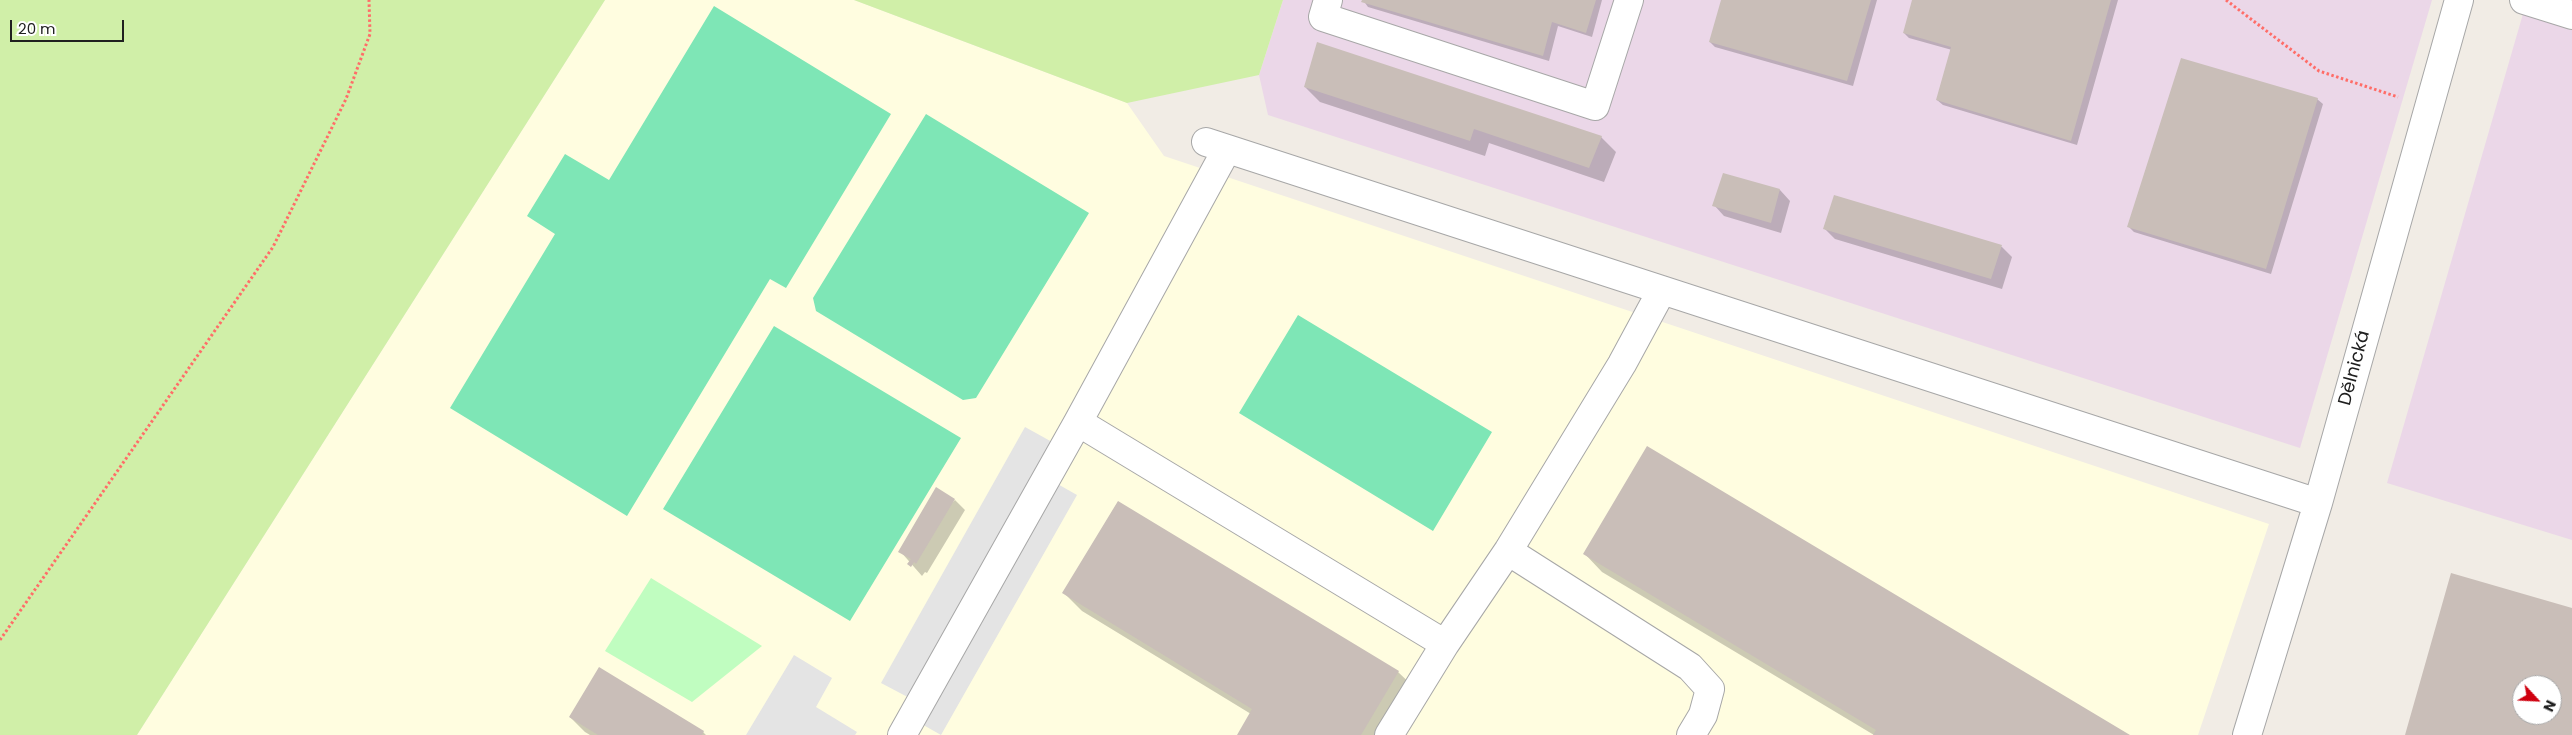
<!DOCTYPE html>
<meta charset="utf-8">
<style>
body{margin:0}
#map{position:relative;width:2572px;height:735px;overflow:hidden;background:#f1ece5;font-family:Poppins,sans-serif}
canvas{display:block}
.north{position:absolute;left:2512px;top:675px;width:50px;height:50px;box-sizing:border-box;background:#fff;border:1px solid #a6a6a6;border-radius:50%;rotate:115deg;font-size:14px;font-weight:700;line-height:20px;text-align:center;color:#202020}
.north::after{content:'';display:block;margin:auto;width:18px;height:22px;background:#cf000f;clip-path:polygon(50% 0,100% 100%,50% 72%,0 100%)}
.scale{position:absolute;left:10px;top:20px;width:114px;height:22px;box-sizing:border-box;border:2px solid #202020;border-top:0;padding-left:6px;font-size:15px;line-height:18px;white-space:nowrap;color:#202020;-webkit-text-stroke:4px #fff;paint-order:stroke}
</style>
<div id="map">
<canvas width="2572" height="735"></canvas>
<div class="north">N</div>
<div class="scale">20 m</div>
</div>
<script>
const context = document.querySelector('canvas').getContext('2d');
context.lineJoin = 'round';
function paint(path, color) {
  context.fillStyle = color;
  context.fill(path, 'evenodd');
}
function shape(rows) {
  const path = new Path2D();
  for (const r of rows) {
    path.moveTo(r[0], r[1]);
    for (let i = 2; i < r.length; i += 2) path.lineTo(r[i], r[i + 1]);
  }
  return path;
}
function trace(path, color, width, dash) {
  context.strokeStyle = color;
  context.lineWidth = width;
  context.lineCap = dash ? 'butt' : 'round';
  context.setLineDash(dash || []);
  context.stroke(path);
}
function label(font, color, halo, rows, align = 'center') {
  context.font = font + ' Poppins,sans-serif';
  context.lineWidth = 4.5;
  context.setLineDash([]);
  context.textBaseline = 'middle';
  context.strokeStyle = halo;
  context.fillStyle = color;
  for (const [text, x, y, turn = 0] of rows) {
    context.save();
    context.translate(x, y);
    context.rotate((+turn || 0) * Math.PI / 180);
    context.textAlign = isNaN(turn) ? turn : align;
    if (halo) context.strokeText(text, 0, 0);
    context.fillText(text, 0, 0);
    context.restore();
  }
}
paint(shape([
 [1283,0,2432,0,2300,448,1268,115,1259,75],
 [2527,0,2572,0,2572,540,2387,483]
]), '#ebd7e8');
paint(shape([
 [605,0,854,0,1127,103,1164,156,2269,524,2198,735,137,735]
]), '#fffde0');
paint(shape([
 [0,0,605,0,137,735,0,735],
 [854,0,1283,0,1259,75,1127,103]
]), '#d0efa8');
paint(shape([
 [651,578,762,646,692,702,605,651]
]), '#c0fdc0');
paint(shape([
 [714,6,891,114,786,288,770,279,627,516,450,408,555,234,527,216,565,154,609,180],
 [926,114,1089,213,976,398,963,400,816,311,813,298],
 [1298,315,1492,432,1433,531,1239,413],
 [774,326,961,438,850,621,663,509]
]), '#7ee6b6');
paint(shape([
 [1025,427,1063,448,1047,478,1077,495,941,735,911,718,919,703,881,683],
 [794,655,832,678,816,707,857,732,855,735,746,735]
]), '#e4e4e4');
paint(shape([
 [1363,0,1602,0,1592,37,1558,26,1549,61,1368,7],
 [1722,0,1877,0,1853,86,1715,47,1710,42],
 [1914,0,2118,0,2077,145,1943,105,1937,100,1952,50,1909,38,1904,33],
 [1305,87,1601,137,1616,152,1604,182,1489,143,1485,156,1320,102],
 [2317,99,2323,104,2271,274,2134,232,2129,227],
 [1780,190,1790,201,1781,233,1724,216,1714,205],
 [1835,196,2002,247,2012,257,2002,289,1835,239,1824,228],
 [955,500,965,510,927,573,925,572,922,576,900,551],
 [1118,502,1398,672,1417,690,1390,735,1238,735,1251,714,1082,611,1064,593],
 [1584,553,2127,735,1874,735,1602,572],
 [599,669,703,732,706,735,590,735,585,732,570,717]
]), '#0003');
paint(shape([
 [1362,0,1596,0,1586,33,1552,22,1543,56,1361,2],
 [1721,0,1871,0,1847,81,1709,42],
 [1912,0,2111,0,2071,141,1936,100,1951,47,1903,33],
 [1317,42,1602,136,1589,168,1474,129,1470,141,1304,87],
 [2181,58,2318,98,2266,269,2127,227],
 [1723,173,1780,189,1771,223,1712,206],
 [1834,195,2002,245,1991,279,1823,229],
 [1647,446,2130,735,1873,735,1876,730,1583,554],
 [936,487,955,499,916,564,914,562,911,567,907,564,911,559,898,552],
 [1118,501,1399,671,1361,735,1237,735,1252,709,1062,593],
 [2451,573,2572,608,2572,735,2405,735],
 [2522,685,2552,685,2552,715,2522,715],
 [599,667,704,731,702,735,598,735,569,717]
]), '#c9beb8');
const minor = shape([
 [1328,0,1323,17,1595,106,1629,0],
 [2524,0,2572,15],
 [1206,142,2318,503],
 [1078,422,1445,644],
 [1508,551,1690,667,1710,689,1703,715,1691,735],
 [902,735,1078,422,1227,149],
 [1389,735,1445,644,1508,551,1622,364,1662,290],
 [2247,735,2318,503,2459,0]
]);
trace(minor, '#a7a7a7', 30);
trace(shape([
 [2226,0,2319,71,2398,97],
 [0,640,273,247,346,99,370,34,369,0]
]), '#ff6d68', 3, [2.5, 2.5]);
trace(minor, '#fff', 28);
label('18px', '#202020', '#fff', [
 ["Dělnická",2355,368,-75]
]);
</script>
